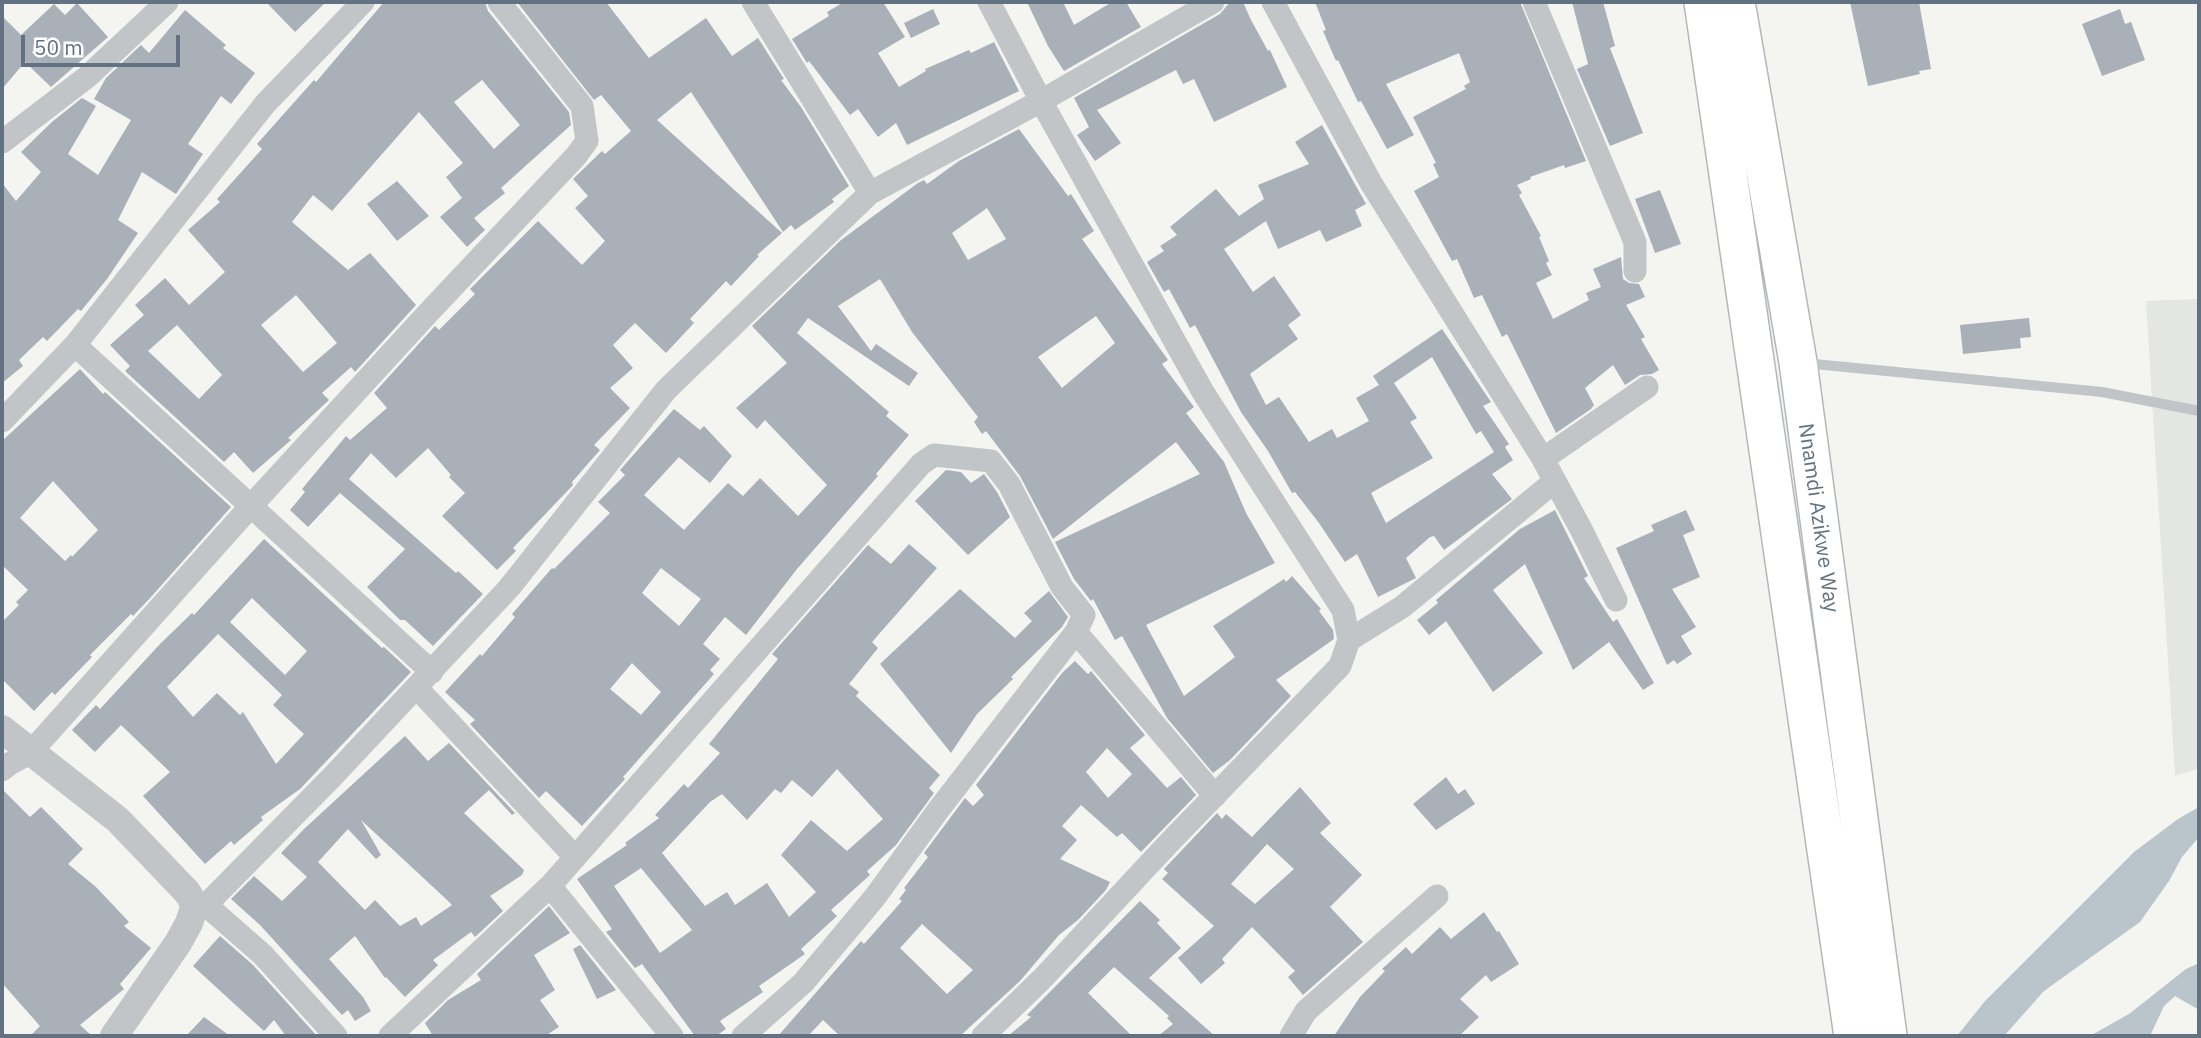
<!DOCTYPE html>
<style>
body{margin:0}
#map{position:relative;width:2201px;height:1038px;overflow:hidden;background:#f4f4f0;font-family:"IBM Plex Sans",sans-serif}
canvas{display:block}
.frame{position:absolute;inset:0;border:4px solid #627282;pointer-events:none}
.scale{position:absolute;left:21px;top:35px;width:159px;height:32px;box-sizing:border-box;border:4px solid #627282;border-top:0;padding-left:9px;font-size:21px;line-height:24px;white-space:nowrap;color:#627282;-webkit-text-stroke:5px #fff;paint-order:stroke}
</style>
<div id="map">
<canvas width="2201" height="1038"></canvas>
<div class="frame"></div>
<div class="scale">50 m</div>
</div>
<script>
const context = document.querySelector('canvas').getContext('2d');
context.lineJoin = 'round';
function paint(path, color) {
  context.fillStyle = color;
  context.fill(path, 'evenodd');
}
function shape(rows) {
  const path = new Path2D();
  for (const r of rows) {
    path.moveTo(r[0], r[1]);
    for (let i = 2; i < r.length; i += 2) path.lineTo(r[i], r[i + 1]);
  }
  return path;
}
function trace(path, color, width, dash) {
  context.strokeStyle = color;
  context.lineWidth = width;
  context.lineCap = dash ? 'butt' : 'round';
  context.setLineDash(dash || []);
  context.stroke(path);
}
function label(font, color, halo, rows, align = 'center') {
  context.font = font + ' "IBM Plex Sans",sans-serif';
  context.lineWidth = 7;
  context.setLineDash([]);
  context.textBaseline = 'middle';
  context.strokeStyle = halo;
  context.fillStyle = color;
  for (const [text, x, y, turn = 0] of rows) {
    context.save();
    context.translate(x, y);
    context.rotate((+turn || 0) * Math.PI / 180);
    context.textAlign = isNaN(turn) ? turn : align;
    if (halo) context.strokeText(text, 0, 0);
    context.fillText(text, 0, 0);
    context.restore();
  }
}
paint(shape([
 [2199,299,2199,768,2175,776,2146,301]
]), '#e4e6e3');
paint(shape([
 [2199,807,2199,837,2182,857,2169,881,2140,922,2044,991,2004,1036,1957,1036,1985,1001,2134,852,2178,819],
 [2199,963,2199,1010,2175,996,2164,1006,2150,1036,2090,1036,2129,1014,2186,969]
]), '#bac5cb');
paint(shape([
 [266,2,326,2,295,32],
 [384,2,485,2,488,11,569,112,571,125,501,188,505,193,474,218,485,230,467,247,440,217,462,198,446,177,463,163,419,112,332,211,313,195,292,222,348,270,370,253,416,305,355,372,351,367,322,393,329,400,288,438,291,440,253,473,234,452,224,462,125,371,130,366,110,345,144,315,135,305,165,278,189,305,225,272,188,230,220,202,217,199,262,149,257,144,314,80,316,82],
 [482,80,520,125,494,149,454,102],
 [296,295,337,343,303,372,261,325],
 [177,325,222,375,199,399,148,351],
 [517,2,606,2,649,58,706,18,732,56,758,38,784,79,781,80,801,107,849,186,832,199,834,202,795,230,791,225,783,232,691,92,657,120,782,233,757,255,759,256,731,286,726,281,690,319,694,323,666,353,635,323,613,345,633,368,610,388,630,408,594,445,600,450,572,482,573,485,513,548,516,551,497,570,442,516,465,493,449,477,451,475,428,448,396,478,371,453,349,479,456,573,458,571,483,594,433,646,405,620,400,620,367,587,405,549,340,493,308,527,290,510,305,492,302,489,346,436,350,440,387,408,374,393,435,326,439,330,475,294,470,289,538,221,582,265,605,241,575,208,588,196,573,179,602,151,605,154,631,131,601,95,594,100],
 [844,2,883,2,905,37,878,53,899,87,926,71,925,69,969,50,971,53,994,42,1019,91,907,145,896,123,878,137,858,109,850,115,809,61,807,63,792,39,829,16,827,12],
 [1027,2,1063,2,1074,25,1112,2,1126,2,1141,27,1064,71,1048,46],
 [1230,2,1243,2,1251,20,1268,51,1270,50,1287,87,1214,122,1194,79,1183,84,1176,70,1097,110,1121,143,1095,161,1077,135,1089,127,1074,98,1220,14],
 [1315,2,1520,2,1586,161,1565,168,1564,165,1530,177,1531,179,1517,185,1522,193,1519,195,1541,236,1539,237,1549,261,1546,263,1552,275,1536,283,1553,319,1589,300,1586,293,1601,287,1593,269,1621,257,1623,279,1629,283,1639,284,1645,297,1626,305,1645,337,1641,339,1659,370,1652,374,1640,375,1625,385,1613,365,1585,388,1594,405,1591,409,1556,433,1507,334,1502,337,1482,295,1474,298,1457,259,1452,261,1414,191,1439,177,1433,164,1436,163,1413,117,1466,89,1464,86,1470,82,1459,53,1386,84,1414,135,1387,149,1361,101,1358,102,1338,60,1336,61,1323,31,1326,30],
 [1572,2,1603,2,1615,46,1610,48,1643,133,1610,146,1577,69,1588,64],
 [1850,2,1919,2,1931,69,1919,71,1920,74,1868,86],
 [77,3,108,37,51,87,25,62,2,89,2,16,21,35,54,4,65,15],
 [933,9,940,24,911,38,904,23],
 [2120,9,2125,24,2131,22,2145,60,2102,76,2082,24],
 [185,10,226,45,223,48,255,73,231,104,221,96,188,144,203,154,176,194,142,172,118,220,138,233,107,279,81,311,78,309,47,341,43,337,19,360,23,366,2,383,2,183,16,201,41,172,21,152,53,121,82,98,96,106,68,154,98,175,131,120,94,99,106,78,141,45,149,53],
 [1322,125,1366,204,1355,210,1362,226,1326,242,1320,230,1278,249,1266,221,1224,249,1253,292,1274,276,1301,315,1288,325,1298,339,1250,374,1266,405,1279,397,1309,442,1332,429,1337,438,1369,421,1356,398,1379,385,1373,376,1442,329,1491,402,1483,406,1509,444,1505,447,1513,460,1492,474,1512,499,1444,550,1434,536,1430,537,1406,558,1416,578,1378,597,1357,554,1345,562,1319,523,1295,492,1292,493,1268,451,1241,412,1195,325,1190,328,1169,289,1164,292,1147,262,1164,251,1160,246,1177,235,1170,227,1216,189,1239,216,1264,199,1258,185,1309,164,1295,142],
 [1432,357,1476,434,1481,431,1494,452,1386,523,1371,493,1433,458,1410,422,1417,418,1394,383],
 [1019,129,1068,196,1071,194,1094,231,1082,239,1168,360,1162,364,1194,407,1186,413,1224,462,1246,513,1275,563,1146,625,1184,696,1235,657,1213,626,1284,579,1286,582,1292,576,1321,609,1319,611,1333,630,1334,639,1276,680,1291,696,1230,760,1213,773,1167,718,1122,636,1115,640,1093,599,1091,601,1074,579,1055,542,1200,474,1176,442,1053,539,1020,476,986,431,982,434,974,422,978,417,912,332,880,279,838,306,871,351,876,344,918,373,909,386,808,318,797,333,889,412,886,416,909,435,876,474,878,476,797,569,746,635,725,617,703,644,720,659,710,670,714,674,623,777,625,779,582,826,546,791,539,798,470,724,475,720,445,692,480,654,482,656,515,617,512,614,552,568,554,569,610,513,598,502,625,475,620,470,674,409,700,430,704,426,732,456,710,483,679,457,644,495,684,530,728,483,743,496,760,478,798,516,827,485,765,420,757,429,736,408,787,363,752,326,841,240,918,183,924,180,927,184,959,161],
 [987,208,1006,239,968,260,952,233],
 [1096,316,1115,343,1062,388,1038,357],
 [661,568,701,599,679,626,642,593],
 [632,663,661,692,641,715,610,689],
 [397,181,429,216,397,241,367,204],
 [1660,190,1681,244,1655,253,1635,199],
 [2029,318,2031,337,2020,338,2021,348,1963,354,1960,325],
 [80,369,103,394,105,392,231,507,151,597,133,616,131,614,90,655,92,657,55,695,52,692,34,711,2,679,2,622,19,605,16,602,28,590,2,565,2,441],
 [53,481,98,530,72,557,71,555,65,561,20,518],
 [946,470,961,472,971,483,984,474,997,492,1010,517,968,555,915,501],
 [1555,510,1588,576,1584,578,1613,622,1617,619,1654,683,1643,690,1609,642,1573,670,1525,564,1493,590,1543,653,1493,692,1446,621,1429,635,1417,620,1438,603,1436,600,1520,529],
 [1686,510,1695,530,1683,535,1700,577,1672,589,1696,627,1681,636,1692,654,1677,664,1674,660,1667,665,1616,548,1654,531,1651,525],
 [264,539,382,648,384,647,411,672,300,789,261,817,263,820,234,845,231,841,205,864,143,796,170,772,121,725,95,752,72,730,96,705,100,709,160,644,192,613,194,615],
 [252,598,307,651,285,675,230,622],
 [218,634,282,695,273,705,304,734,276,764,243,712,240,715,217,693,193,717,167,687],
 [909,544,937,568,872,642,878,648,849,684,859,692,856,696,940,775,929,788,934,793,896,845,867,871,870,875,831,910,837,916,801,949,805,954,759,986,763,992,720,1021,726,1029,716,1036,695,1036,642,964,635,968,606,932,612,929,577,879,627,845,625,843,659,818,655,815,684,784,688,788,720,753,709,744,778,659,772,654,868,545,891,564],
 [837,769,883,819,847,851,811,820,781,855,816,892,789,917,767,883,735,905,727,892,705,906,662,853,710,802,722,794,747,820,775,789,781,793,792,780,812,797],
 [641,868,692,930,660,953,614,886],
 [960,589,1015,638,1032,621,1024,613,1049,591,1068,617,1062,627,1011,677,1013,679,977,714,951,753,880,664],
 [1075,661,1088,674,1091,671,1145,735,1130,748,1167,788,1181,777,1196,795,1141,852,1122,833,1117,837,1081,805,1062,826,1077,840,1060,859,1110,882,1106,890,1078,920,1059,935,1020,981,960,1036,840,1036,823,1020,808,1036,778,1036,861,941,864,944,902,901,899,899,906,890,904,888,928,857,924,853,965,798,973,806,984,795,976,785,1062,673],
 [1107,748,1132,774,1108,798,1086,772],
 [922,924,973,970,947,994,900,948],
 [405,736,428,761,449,743,515,813,512,815,489,790,464,813,524,870,522,875,490,896,503,911,475,937,471,932,433,960,438,965,405,997,386,977,385,978,355,936,329,959,363,997,371,1011,355,1021,348,1010,342,1015,260,925,231,899,254,876,282,901,307,877,281,853,304,829],
 [361,820,446,899,452,905,421,926,416,917,400,926,375,900,365,910,318,862,348,829,376,859,381,855],
 [1446,777,1458,794,1465,789,1475,804,1436,830,1413,804],
 [1300,787,1331,823,1320,833,1362,875,1330,907,1363,942,1303,995,1288,977,1295,971,1252,927,1222,959,1225,963,1201,984,1178,958,1214,926,1162,879,1168,873,1164,869,1217,813,1222,819,1226,814,1252,837],
 [1267,844,1294,869,1255,904,1231,884],
 [2,789,30,817,41,807,83,849,68,864,96,887,129,922,124,926,151,948,120,984,124,989,80,1025,92,1036,30,1036,40,1026,2,983],
 [1140,901,1160,920,1157,923,1181,948,1149,978,1215,1036,1158,1036,1173,1024,1167,1018,1169,1016,1114,967,1088,993,1132,1036,1008,1036,1031,1017,1027,1015],
 [549,906,570,933,534,955,555,990,540,1000,559,1027,545,1036,433,1036,425,1023,448,1000,481,980,477,974],
 [1484,912,1497,932,1499,931,1519,964,1491,982,1486,975,1460,999,1479,1017,1459,1036,1334,1036,1360,997,1385,971,1382,969,1406,947,1412,954,1440,927,1451,939],
 [220,936,253,965,317,1036,286,1036,274,1020,264,1031,193,966],
 [580,945,616,990,597,999,573,949],
 [204,1017,230,1036,186,1036]
]), '#a9b0b7');
const trunk = shape([
 [1703,2,1853,1036],
 [1736,2,1798,362,1888,1036]
]);
trace(trunk, '#b4b7ba', 40);
trace(shape([
 [1804,363,2102,392,2199,411]
]), '#c1c5c8', 10);
trace(shape([
 [753,2,870,193],
 [1273,2,1371,183,1543,459,1582,531,1616,600],
 [1534,2,1635,242,1635,271],
 [2,142,87,77,167,2],
 [75,345,432,672],
 [2,421,75,345,265,104,363,2],
 [1543,459,1647,387],
 [1076,632,1215,796],
 [1349,640,1402,607,1555,481],
 [417,688,575,857],
 [2,770,11,763,30,753,250,507,429,312,576,156,587,141,582,106,499,2],
 [550,886,672,1036],
 [195,905,206,905,333,776,509,588,666,390,870,193,1041,101,1213,2],
 [206,905,263,955,336,1036],
 [390,1036,550,886,921,464,934,455,991,461,1009,484,1062,587,1084,615,1076,632,939,809,875,897,803,983,743,1036],
 [983,1036,1042,979,1166,846,1340,666,1349,640,1343,610,1203,392,1041,101,989,2],
 [1291,1036,1306,1011,1437,896]
]), '#c1c5c8', 23);
trace(shape([
 [2,729,118,820,187,892,195,905,189,923,178,943,114,1036]
]), '#c1c5c8', 28);
trace(trunk, '#fff', 37);
label('21px', '#627282', '#fff', [
 ["Nnamdi Azikwe Way",1818,518,82]
]);
</script>
